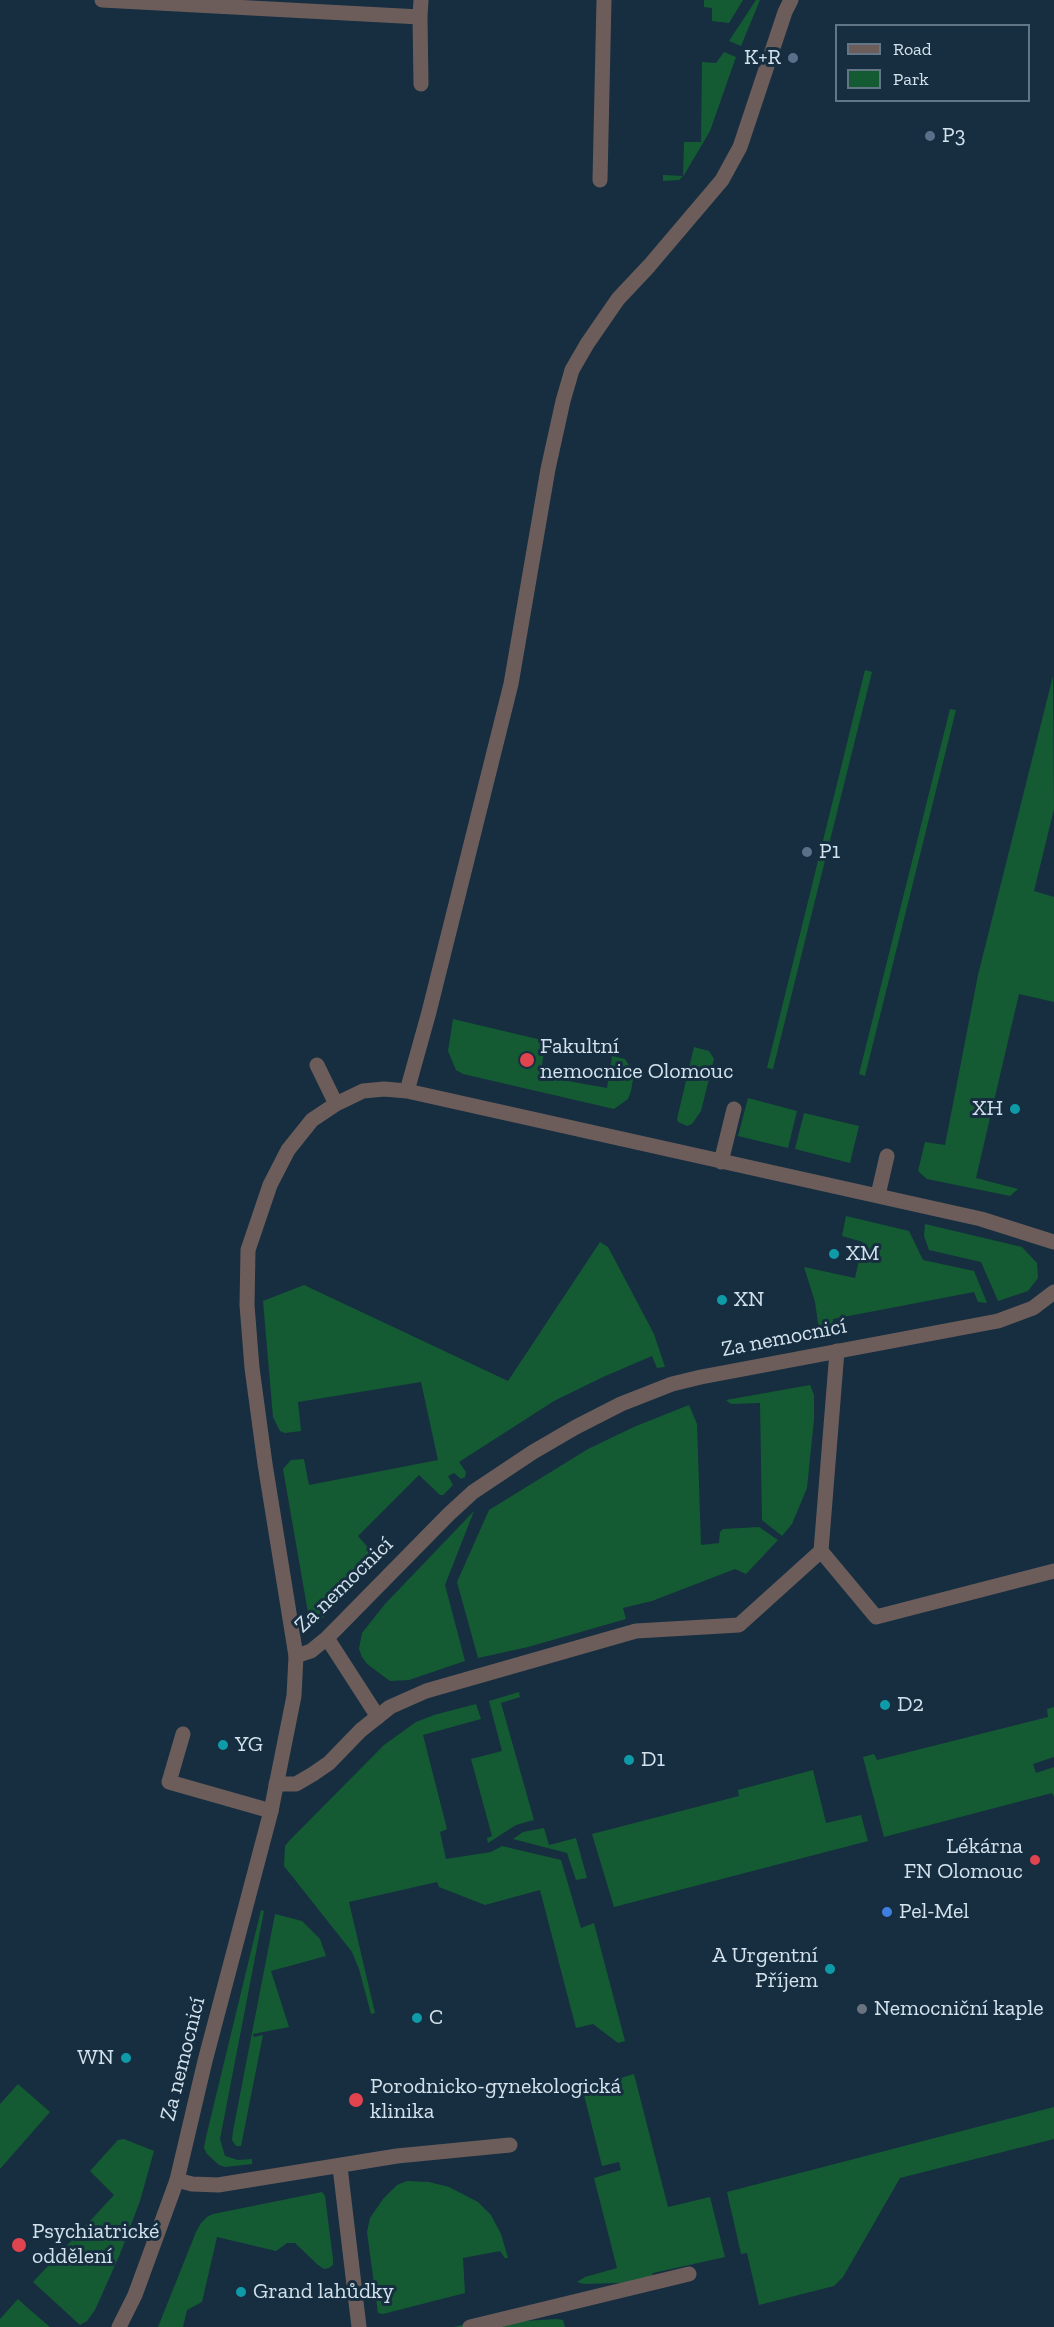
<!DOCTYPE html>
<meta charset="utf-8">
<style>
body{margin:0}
#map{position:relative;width:1054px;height:2327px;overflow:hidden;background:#162e40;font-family:"Zilla Slab",serif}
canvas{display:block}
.legend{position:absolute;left:835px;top:24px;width:195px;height:78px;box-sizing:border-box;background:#162e40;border:2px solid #627685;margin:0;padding:8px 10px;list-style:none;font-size:18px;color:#d3e2ed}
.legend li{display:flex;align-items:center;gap:12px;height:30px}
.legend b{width:30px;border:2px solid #627685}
</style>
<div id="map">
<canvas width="1054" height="2327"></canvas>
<ul class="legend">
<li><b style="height:8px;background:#6c5d5b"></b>Road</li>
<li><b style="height:16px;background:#145b33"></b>Park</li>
</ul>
</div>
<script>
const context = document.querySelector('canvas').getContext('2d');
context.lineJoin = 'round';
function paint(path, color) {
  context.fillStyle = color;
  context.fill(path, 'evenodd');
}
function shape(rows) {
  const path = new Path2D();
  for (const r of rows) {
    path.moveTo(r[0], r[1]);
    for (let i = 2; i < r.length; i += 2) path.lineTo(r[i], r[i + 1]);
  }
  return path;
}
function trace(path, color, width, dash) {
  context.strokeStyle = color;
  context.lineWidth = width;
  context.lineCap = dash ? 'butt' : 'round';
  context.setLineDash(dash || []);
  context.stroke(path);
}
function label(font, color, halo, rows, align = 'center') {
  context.font = font + ' "Zilla Slab",serif';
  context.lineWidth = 6;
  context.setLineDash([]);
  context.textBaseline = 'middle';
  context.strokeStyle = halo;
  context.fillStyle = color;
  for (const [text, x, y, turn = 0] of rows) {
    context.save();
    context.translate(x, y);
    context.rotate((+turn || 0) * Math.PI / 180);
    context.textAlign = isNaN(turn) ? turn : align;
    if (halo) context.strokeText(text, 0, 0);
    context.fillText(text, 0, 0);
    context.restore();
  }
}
paint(shape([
 [704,0,743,0,729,23,712,21,712,8,704,7],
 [756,0,760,0,741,46,729,41],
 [724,52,736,57,710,131,684,175,679,180,663,181,663,175,683,176,684,142,701,142,702,62,716,63],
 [865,670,872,672,773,1069,767,1068],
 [1053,676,1054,809,1034,891,1054,897,1054,1002,1019,994,976,1178,1018,1189,1010,1196,927,1179,918,1171,925,1142,945,1145,978,975],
 [950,709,956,710,865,1076,859,1074],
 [453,1019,546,1041,540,1076,607,1088,612,1056,625,1059,630,1067,633,1079,631,1091,628,1099,614,1109,463,1074,456,1070,448,1051],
 [694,1047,709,1051,714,1059,701,1111,692,1124,687,1126,678,1122,677,1119],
 [748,1098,797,1111,788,1148,738,1136],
 [804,1113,859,1126,850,1163,795,1149],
 [846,1216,909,1231,923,1260,974,1271,987,1303,978,1302,974,1292,833,1319,832,1333,820,1337,815,1302,804,1267,855,1278,863,1242,842,1236],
 [925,1224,1022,1247,1037,1263,1038,1278,1028,1291,998,1301,981,1262,929,1250,924,1236],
 [600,1242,608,1247,654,1334,665,1367,657,1368,652,1356,603,1377,554,1401,459,1462,466,1472,465,1477,461,1479,454,1473,448,1476,453,1485,443,1495,440,1495,419,1475,358,1536,378,1559,376,1563,318,1623,313,1625,310,1624,283,1469,291,1460,304,1459,309,1485,438,1460,421,1382,298,1402,301,1431,285,1433,280,1431,273,1417,263,1301,304,1285,508,1381],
 [810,1385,814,1395,814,1419,807,1488,792,1524,782,1536,762,1520,760,1403,731,1404,726,1400],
 [689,1405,697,1424,701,1545,719,1543,720,1532,723,1529,759,1527,778,1540,746,1574,735,1569,652,1601,623,1608,626,1619,528,1647,478,1658,457,1582,489,1510,588,1449,636,1426],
 [474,1511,445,1585,465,1661,409,1680,390,1681,367,1664,362,1657,359,1649,362,1633,385,1604],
 [519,1692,520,1697,501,1703,534,1820,516,1825,488,1843,487,1838,492,1836,471,1759,502,1751,489,1701],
 [476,1704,481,1719,423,1735,447,1829,440,1832,446,1859,491,1852,502,1846,561,1860,581,1928,594,1923,625,2041,618,2043,593,2024,576,2028,540,1890,485,1905,439,1887,437,1882,349,1902,375,2013,371,2014,359,1969,352,1952,284,1866,285,1846,289,1841,384,1745,416,1722,434,1715],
 [1054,1707,1054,1757,1033,1764,1036,1773,1054,1767,1054,1797,1052,1793,884,1837,863,1757,874,1754,877,1760,1048,1717,1047,1709],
 [813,1770,826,1823,861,1815,868,1841,614,1907,592,1834,739,1796,738,1790],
 [544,1828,549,1845,576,1838,587,1878,576,1880,567,1853,513,1839,523,1832],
 [261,1910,264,1911,220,2139,225,2156,238,2160,252,2159,252,2164,225,2167,219,2165,207,2154,204,2148,206,2137],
 [275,1914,302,1921,320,1939,326,1956,271,1971,289,2027,253,2034,254,2037,263,2035,241,2146,236,2146,232,2140,233,2131],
 [634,2074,668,2207,710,2197,725,2257,653,2273,648,2282,584,2284,577,2282,585,2277,617,2268,594,2178,621,2170,619,2162,602,2166,583,2091,608,2085,614,2080],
 [18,2084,50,2112,0,2169,0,2104],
 [1054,2107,1054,2139,900,2178,843,2277,834,2286,759,2305,747,2253,741,2254,727,2192],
 [124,2139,154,2151,140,2201,120,2254,95,2310,87,2321,80,2325,33,2282,114,2195,90,2171,118,2140],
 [407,2181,429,2182,449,2187,478,2202,491,2215,501,2234,508,2258,505,2258,500,2251,463,2258,465,2293,383,2314,378,2313,367,2232,370,2218,383,2199,397,2185],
 [322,2192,325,2196,333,2259,333,2265,329,2268,324,2269,318,2265,295,2243,287,2243,276,2251,217,2237,202,2302,187,2310,183,2327,158,2327,196,2232,201,2223,207,2217,213,2214],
 [18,2299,29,2309,50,2327,0,2327,0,2319],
 [486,2319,524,2321,556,2319,563,2320,565,2327,454,2327]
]), '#145b33');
trace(shape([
 [600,180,604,0],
 [317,1065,336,1104],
 [407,1091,429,1012,511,684,548,469,563,401,572,370,587,344,618,299,649,266,722,180,740,147,785,12,791,0],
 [721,1162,734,1109],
 [878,1195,887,1156],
 [821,1551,876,1617,1054,1571],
 [296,1656,265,1464,252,1368,247,1305,248,1250,270,1185,288,1150,312,1120,336,1104,363,1091,384,1089,407,1091,981,1219,1054,1242],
 [183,1734,169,1782,271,1811],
 [276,1784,296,1784,313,1774,329,1763,361,1730,390,1707,426,1691,636,1631,739,1625,821,1551,837,1351],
 [340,2167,359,2327],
 [177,2180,192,2184,218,2185,397,2156,510,2145],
 [470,2327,689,2274]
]), '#6c5d5b', 15);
trace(shape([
 [102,0,420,17,421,0],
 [420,17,421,84],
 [327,1638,378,1717],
 [119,2327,135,2295,177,2180,205,2061,271,1811,294,1696,296,1656,311,1651,327,1638,449,1514,473,1492,533,1452,576,1427,621,1404,672,1384,701,1377,998,1321,1033,1308,1054,1292]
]), '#6c5d5b', 15);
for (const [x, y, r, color] of [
 [793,58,6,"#5c6f8a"],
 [930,136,6,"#5c6f8a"],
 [807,852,6,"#5c6f8a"],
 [527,1060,8,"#e0444e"],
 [1015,1109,6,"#0f9aa8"],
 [834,1254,6,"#0f9aa8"],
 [722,1300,6,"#0f9aa8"],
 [885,1705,6,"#0f9aa8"],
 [223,1745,6,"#0f9aa8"],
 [629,1760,6,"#0f9aa8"],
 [1035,1860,6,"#e0444e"],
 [887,1912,6,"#3f7fe0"],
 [830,1969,6,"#0f9aa8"],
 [862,2009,6,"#6b7280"],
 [417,2018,6,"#0f9aa8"],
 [126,2058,6,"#0f9aa8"],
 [356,2100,8,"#e0444e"],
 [19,2245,8,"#e0444e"],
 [241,2292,6,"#0f9aa8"]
]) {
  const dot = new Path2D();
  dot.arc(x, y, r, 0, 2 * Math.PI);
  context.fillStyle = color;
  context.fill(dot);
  trace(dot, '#162e40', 2);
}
label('22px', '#d3e2ed', '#162e40', [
 ["K+R",781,58,"right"],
 ["P3",942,136],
 ["P1",819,852],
 ["Fakultní",540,1047],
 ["nemocnice Olomouc",540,1072],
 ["XH",1003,1109,"right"],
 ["XM",846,1254],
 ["XN",734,1300],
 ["D2",897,1705],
 ["YG",235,1745],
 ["D1",641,1760],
 ["Lékárna",1023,1847,"right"],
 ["FN Olomouc",1023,1872,"right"],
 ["Pel-Mel",899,1912],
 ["A Urgentní",818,1956,"right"],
 ["Příjem",818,1981,"right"],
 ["Nemocniční kaple",874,2009],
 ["C",429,2018],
 ["WN",114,2058,"right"],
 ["Porodnicko-gynekologická",370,2087],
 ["klinika",370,2112],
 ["Psychiatrické",32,2232],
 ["oddělení",32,2257],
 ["Grand lahůdky",253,2292]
], 'left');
label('22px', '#d3e2ed', '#162e40', [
 ["Za nemocnicí",784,1338,-11],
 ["Za nemocnicí",344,1585,-44],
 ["Za nemocnicí",183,2059,-76]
]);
</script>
